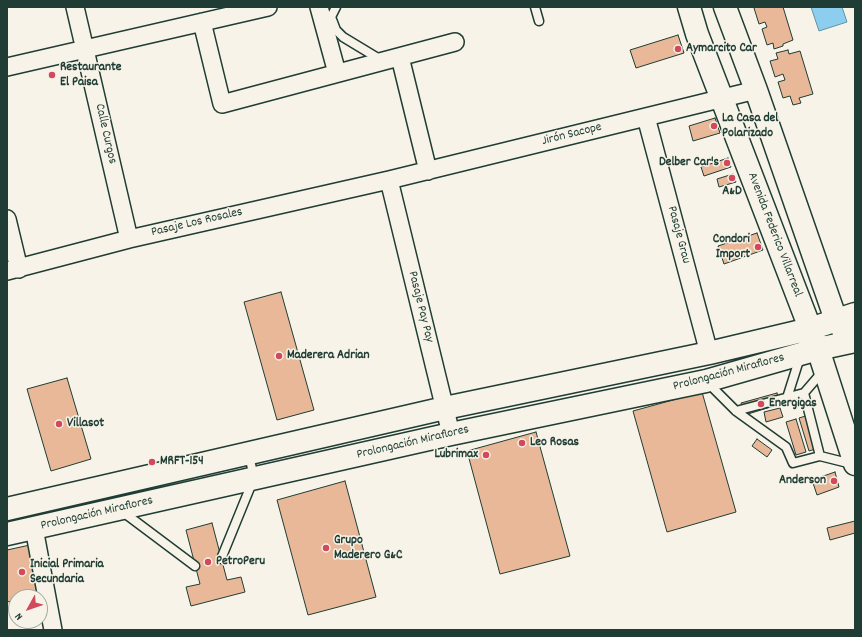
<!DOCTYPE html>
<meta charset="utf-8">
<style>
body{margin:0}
#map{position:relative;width:862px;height:637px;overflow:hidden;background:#f7f3e8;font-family:Dekko,sans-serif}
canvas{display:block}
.frame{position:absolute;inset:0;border:8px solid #1f3d34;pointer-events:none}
.north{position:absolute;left:8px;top:589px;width:40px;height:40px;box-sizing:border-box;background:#f7f3e8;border:1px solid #a1aaa0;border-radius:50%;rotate:230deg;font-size:11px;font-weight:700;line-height:16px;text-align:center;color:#1f3d34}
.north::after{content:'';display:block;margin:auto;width:14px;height:18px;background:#d1495b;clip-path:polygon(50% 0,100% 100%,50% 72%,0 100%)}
</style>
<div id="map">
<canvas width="862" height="637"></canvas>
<div class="frame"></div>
<div class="north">N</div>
</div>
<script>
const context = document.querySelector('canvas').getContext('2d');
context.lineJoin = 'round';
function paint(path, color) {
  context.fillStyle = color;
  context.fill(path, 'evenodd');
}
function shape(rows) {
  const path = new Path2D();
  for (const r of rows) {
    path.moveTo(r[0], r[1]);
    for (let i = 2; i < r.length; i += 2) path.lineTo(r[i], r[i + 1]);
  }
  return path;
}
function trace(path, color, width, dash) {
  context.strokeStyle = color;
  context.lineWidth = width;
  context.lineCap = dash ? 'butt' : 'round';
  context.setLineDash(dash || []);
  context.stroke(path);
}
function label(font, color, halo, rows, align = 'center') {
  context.font = font + ' Dekko,sans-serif';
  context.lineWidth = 3;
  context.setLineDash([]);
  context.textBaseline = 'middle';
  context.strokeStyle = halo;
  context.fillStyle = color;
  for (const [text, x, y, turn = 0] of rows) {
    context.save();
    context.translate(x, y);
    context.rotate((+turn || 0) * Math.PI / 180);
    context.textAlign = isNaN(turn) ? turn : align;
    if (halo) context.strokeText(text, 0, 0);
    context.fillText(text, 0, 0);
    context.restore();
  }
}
const water = shape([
 [811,7,842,7,847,22,819,31,811,7]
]);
paint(water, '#8dcdee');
trace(water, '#6193a4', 1);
const building = shape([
 [756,7,783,7,793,40,783,44,783,46,774,49,773,43,767,45,762,29,767,27,765,22,759,24,754,8,756,7],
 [678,35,684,53,636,68,630,50,678,35],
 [788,50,789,54,800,51,813,94,799,98,801,103,793,105,790,96,783,98,778,82,785,80,783,74,775,77,770,61,778,59,776,53,788,50],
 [715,118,720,133,693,141,689,126,715,118],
 [728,158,731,167,704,176,701,167,728,158],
 [733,174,736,182,719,187,717,179,733,174],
 [757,233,763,250,724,264,718,246,757,233],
 [281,292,314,410,277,420,244,302,281,292],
 [67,378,91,459,51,471,27,389,67,378],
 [702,392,736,512,667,532,633,411,702,392],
 [777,393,780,404,745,415,741,403,777,393],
 [780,408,783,417,766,422,764,412,780,408],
 [809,415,819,448,809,451,799,418,809,415],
 [796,419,806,452,796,455,786,422,796,419],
 [536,432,570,556,500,574,467,451,536,432],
 [757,439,772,450,767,457,752,446,757,439],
 [835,472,839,487,817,495,812,480,835,472],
 [345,481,376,597,308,615,277,500,345,481],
 [855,521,855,533,830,540,827,528,855,521],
 [212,523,227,580,241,577,245,592,191,606,186,587,200,584,186,530,212,523],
 [30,545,41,594,28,597,16,597,16,600,7,602,7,550,30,545]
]);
paint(building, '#e8b899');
trace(building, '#1f3d34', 1);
const lane = shape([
 [336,7,331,17,336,30,343,37,381,60],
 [535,7,539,21],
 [707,382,736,411,786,447,793,463,820,456,852,464],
 [804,393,820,456],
 [787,398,800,357],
 [736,411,804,393,823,371],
 [123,512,195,566],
 [221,559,254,478,249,455]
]);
const street = shape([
 [75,7,129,239],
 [319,7,337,73],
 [202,22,222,104,455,42],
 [400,57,428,171],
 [7,67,268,7],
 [646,117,709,353],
 [389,180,451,434],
 [7,219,19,269],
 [7,271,129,239,389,180,756,90],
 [34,528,53,630]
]);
const secondary = shape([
 [689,7,697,34,818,349,855,464],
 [725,7,756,90,836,320,845,332],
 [7,509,445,408,709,353,810,329,855,314],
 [7,534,451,434,706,381,818,349,855,341]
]);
trace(lane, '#1f3d34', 11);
trace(street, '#1f3d34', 20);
trace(secondary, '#1f3d34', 25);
trace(lane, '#f7f3e8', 8);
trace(street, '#f7f3e8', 17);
trace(secondary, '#f7f3e8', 22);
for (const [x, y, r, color] of [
 [678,49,4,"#d1495b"],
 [52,75,4,"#d1495b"],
 [714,126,4,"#d1495b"],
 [727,163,4,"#d1495b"],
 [732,178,4,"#d1495b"],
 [758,247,4,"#d1495b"],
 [279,356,4,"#d1495b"],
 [761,404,4,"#d1495b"],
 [59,424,4,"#d1495b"],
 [522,443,4,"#d1495b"],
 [486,455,4,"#d1495b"],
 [152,462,4,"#d1495b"],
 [834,481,4,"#d1495b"],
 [326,548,4,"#d1495b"],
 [208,562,4,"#d1495b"],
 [22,572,4,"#d1495b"]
]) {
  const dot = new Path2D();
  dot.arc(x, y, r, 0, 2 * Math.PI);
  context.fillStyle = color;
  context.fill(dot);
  trace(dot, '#f7f3e8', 1.5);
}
label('bold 13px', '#1f3d34', '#f7f3e8', [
 ["Aymarcito Car",686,49],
 ["Restaurante",60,68],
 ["El Paisa",60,83],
 ["La Casa del",722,119],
 ["Polarizado",722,134],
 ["Delber Car's",719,163,"right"],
 ["A&D",732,192,"center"],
 ["Condori",750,240,"right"],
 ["Import",750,255,"right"],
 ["Maderera Adrian",287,356],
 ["Energigas",769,404],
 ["Villasot",67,424],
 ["Leo Rosas",530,443],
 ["Lubrimax",478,455,"right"],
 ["MRFT-154",160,462],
 ["Anderson",826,481,"right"],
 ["Grupo",334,541],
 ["Maderero G&C",334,556],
 ["PetroPeru",216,562],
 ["Inicial Primaria",30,565],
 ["Secundaria",30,580]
], 'left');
label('13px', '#1f3d34', '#f7f3e8', [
 ["Calle Curgos",105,134,77],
 ["Jirón Sacope",572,135,-14],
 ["Pasaje Los Rosales",197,223,-13],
 ["Pasaje Grau",678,235,75],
 ["Avenida Federico Villarreal",774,235,69],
 ["Pasaje Pay Pay",420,307,76],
 ["Prolongación Miraflores",729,373,-15],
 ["Prolongación Miraflores",413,443,-13],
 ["Prolongación Miraflores",97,514,-13]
]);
</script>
